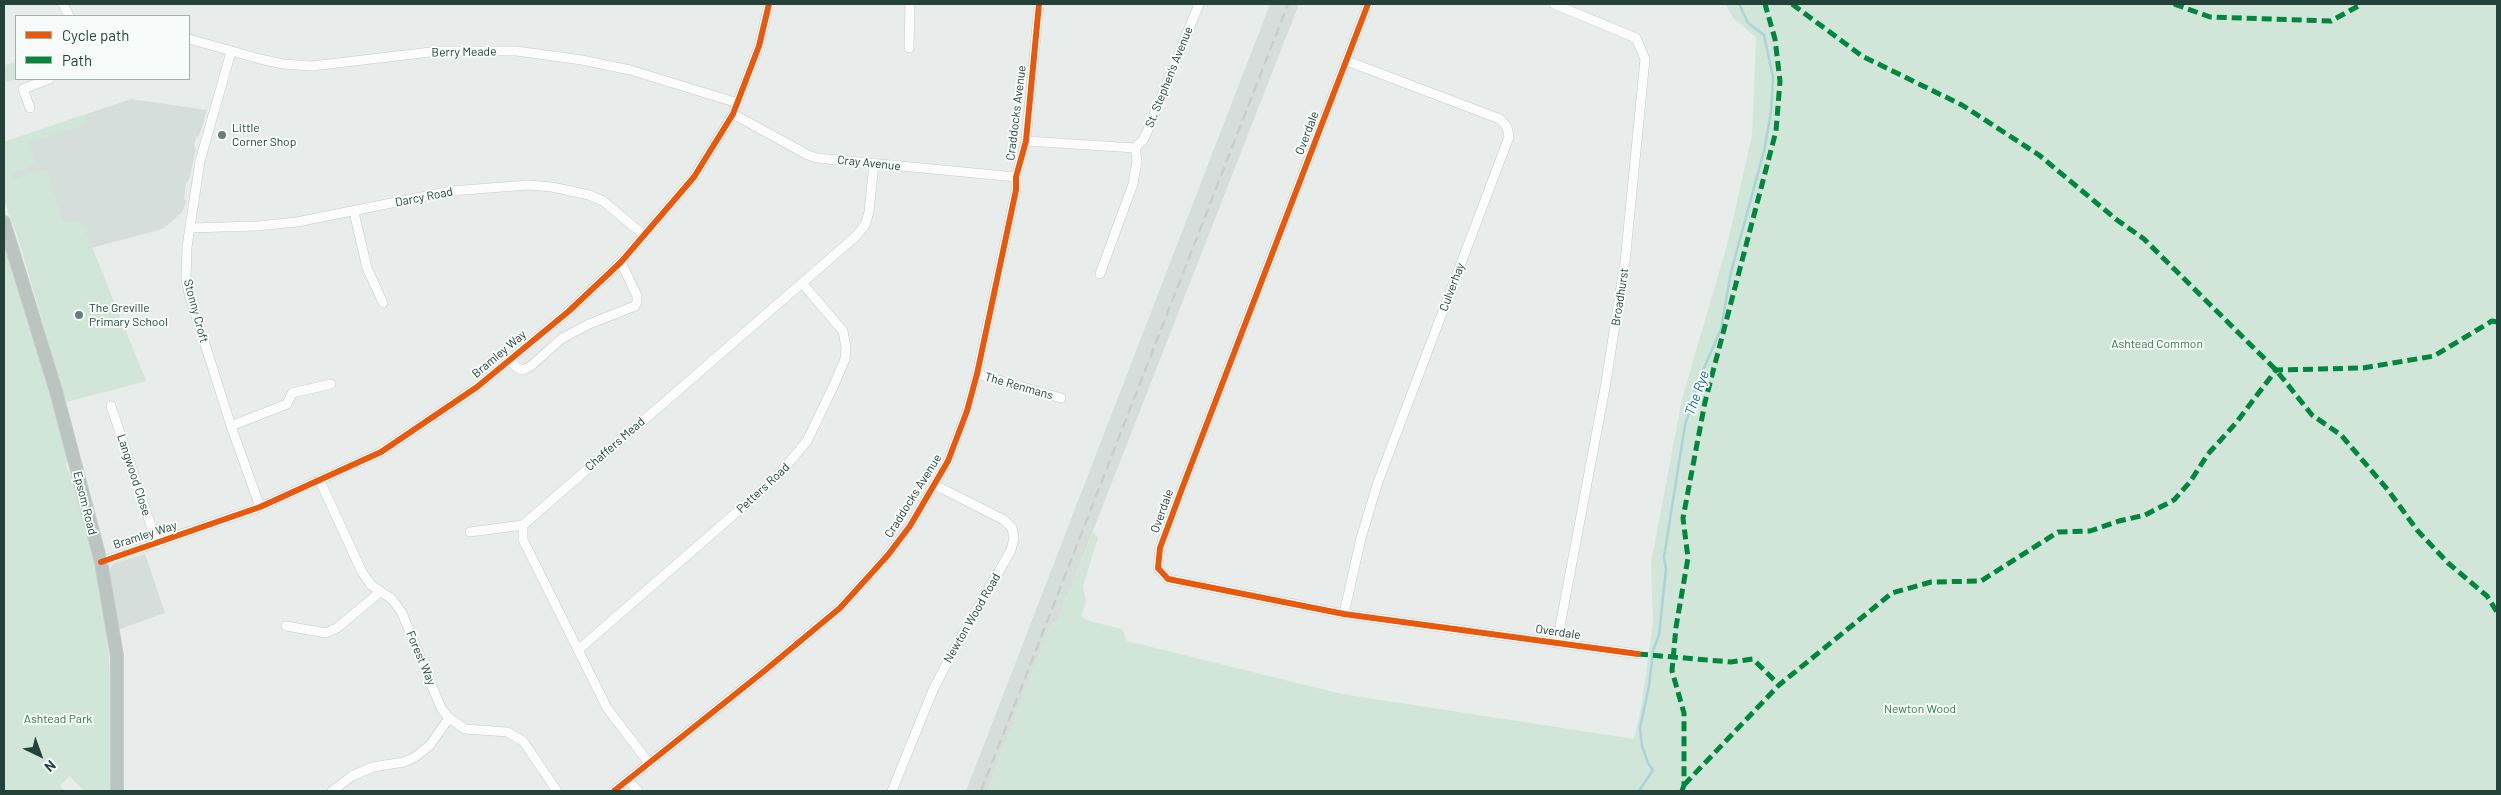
<!DOCTYPE html>
<style>
body{margin:0}
#map{position:relative;width:2501px;height:795px;overflow:hidden;background:#e8edeb;font-family:Barlow,sans-serif}
canvas{display:block}
.frame{position:absolute;inset:0;border:5px solid #24423a;pointer-events:none}
.legend{position:absolute;left:15px;top:15px;width:175px;height:65px;box-sizing:border-box;background:#f7fbf9;border:1px solid #a3b1ad;margin:0;padding:6px 9px;list-style:none;font-size:15px;color:#24423a}
.legend li{display:flex;align-items:center;gap:10px;height:25px}
.legend b{width:25px;border:1px solid #a3b1ad}
.north{position:absolute;left:15px;top:730px;width:50px;height:50px;-webkit-text-stroke:4px #f7fbf9;paint-order:stroke;rotate:138deg;font-size:14px;font-weight:700;line-height:20px;text-align:center;color:#24423a}
.north::after{content:'';display:block;margin:auto;width:18px;height:22px;background:#24423a;clip-path:polygon(50% 0,100% 100%,50% 72%,0 100%)}
</style>
<div id="map">
<canvas width="2501" height="795"></canvas>
<div class="frame"></div>
<ul class="legend">
<li><b style="height:6px;background:#e8590c"></b>Cycle path</li>
<li><b style="height:6px;background:#00873e"></b>Path</li>
</ul>
<div class="north">N</div>
</div>
<script>
const context = document.querySelector('canvas').getContext('2d');
context.lineJoin = 'round';
function paint(path, color) {
  context.fillStyle = color;
  context.fill(path, 'evenodd');
}
function shape(rows) {
  const path = new Path2D();
  for (const r of rows) {
    path.moveTo(r[0], r[1]);
    for (let i = 2; i < r.length; i += 2) path.lineTo(r[i], r[i + 1]);
  }
  return path;
}
function trace(path, color, width, dash) {
  context.strokeStyle = color;
  context.lineWidth = width;
  context.lineCap = dash ? 'butt' : 'round';
  context.setLineDash(dash || []);
  context.stroke(path);
}
function label(font, color, halo, rows, align = 'center') {
  context.font = font + ' Barlow,sans-serif';
  context.lineWidth = 4;
  context.setLineDash([]);
  context.textBaseline = 'middle';
  context.strokeStyle = halo;
  context.fillStyle = color;
  for (const [text, x, y, turn = 0] of rows) {
    context.save();
    context.translate(x, y);
    context.rotate((+turn || 0) * Math.PI / 180);
    context.textAlign = isNaN(turn) ? turn : align;
    if (halo) context.strokeText(text, 0, 0);
    context.fillText(text, 0, 0);
    context.restore();
  }
}
paint(shape([
 [1270,4,1299,4,1057,623,1051,624,987,791,966,791],
 [131,99,207,110,199,136,196,138,194,146,196,149,189,180,186,183,184,199,187,201,182,212,163,229,91,248,146,381,66,402,18,237,4,200,4,142],
 [145,554,165,613,117,630,107,574,113,564]
]), '#d6dedb');
paint(shape([
 [1725,4,2497,4,2497,791,987,791,1051,624,1057,623,1093,532,1098,538,1083,586,1086,601,1081,617,1093,622,1122,629,1127,641,1342,694,1634,739,1641,709,1653,623,1651,563,1682,399,1727,245,1752,136,1756,37,1733,18],
 [16,62,17,79,8,82,4,80,4,65],
 [86,114,83,126,29,142,35,165,11,173,14,179,46,169,62,220,65,223,78,221,84,227,146,381,66,402,18,237,4,200,4,142],
 [4,243,64,435,69,456,66,465,78,495,93,554,107,633,111,689,111,791,84,791,69,776,60,786,65,791,4,791]
]), '#d1e6d8');
trace(shape([
 [1639,791,1653,770,1648,763,1642,746,1640,728,1649,686,1653,651,1659,635,1666,569,1664,557,1685,425,1701,375,1721,329,1731,272,1764,151,1771,112,1773,77,1764,35,1748,23,1739,4]
]), '#a9d4db', 2.5);
const minor = shape([
 [63,4,69,16],
 [1368,4,1183,486,1160,548,1158,568,1168,579,1344,614,1638,654],
 [1554,4,1636,38,1645,59,1625,262,1605,388,1557,642],
 [189,39,260,59,283,64,312,66,439,51,516,51,582,60,630,70,738,103],
 [909,48,910,4],
 [231,52,200,161,187,247,186,278,189,294,231,426,260,507],
 [30,108,23,89,49,79],
 [733,114,808,155,817,158,1016,177],
 [1026,141,1135,148],
 [354,212,367,268,383,303],
 [190,228,257,226,297,222,451,191,528,185,552,187,589,195,603,201,645,236],
 [1100,274,1133,184,1137,161,1135,148,1143,140,1147,132,1199,4],
 [510,359,516,367,523,370,531,366,561,339,589,324,635,306,637,302,637,296,621,262],
 [977,374,1061,398],
 [111,406,157,544],
 [231,426,287,404,292,393,331,384],
 [320,481,362,572,371,585,392,599,402,613,441,708,449,718,465,729,507,732,523,741,557,791],
 [470,532,523,525],
 [101,562,260,507,381,452,477,387,569,311,621,262,694,177,733,114,759,46,769,4],
 [1344,614,1361,538,1378,482,1509,137,1507,127,1500,119,1347,61],
 [286,626,326,633,337,628,380,592],
 [578,650,776,478,807,441,834,385,845,359,846,347,843,331,802,283],
 [649,763,607,708,523,540,523,525,855,237,865,225,869,212,874,163],
 [628,780,638,791],
 [332,791,352,776,373,767,404,762,415,757,430,745,449,718],
 [614,791,763,672,840,608,888,555,910,526,948,461,967,411,977,374,1016,190,1016,177,1026,141,1039,4],
 [892,791,933,690,950,657,1011,550,1014,538,1012,528,1004,520,935,485]
]);
const highway = shape([
 [4,222,56,391,101,562,117,656,117,791]
]);
trace(minor, '#c5cac8', 10);
trace(highway, '#c3ccc9', 14);
trace(minor, '#fcfcfc', 9);
trace(highway, '#bcc4c2', 12);
trace(shape([
 [981,791,1288,4]
]), '#c9cdcc', 2.5, [10, 5]);
trace(shape([
 [1792,4,1862,56,1962,105,2039,155,2117,220,2144,239,2276,370,2312,415,2341,435,2388,490,2417,530,2448,563,2487,596,2497,612],
 [2174,4,2210,17,2331,21,2362,4],
 [1638,654,1731,662,1753,659,1779,685],
 [1684,785,1779,685,1892,593,1931,582,1981,581,2058,532,2090,531,2119,521,2145,515,2174,500,2190,482,2208,454,2236,423,2276,370,2363,368,2434,356,2492,321,2497,322],
 [1682,791,1684,785,1684,713,1672,671,1676,627,1688,558,1683,518,1705,402,1776,131,1780,81,1775,39,1765,4]
]), '#00873e', 5, [10, 5]);
trace(shape([
 [1368,4,1183,486,1160,548,1158,568,1168,579,1344,614,1638,654],
 [101,562,260,507,381,452,477,387,569,311,621,262,694,177,733,114,759,46,769,4],
 [614,791,763,672,840,608,888,555,910,526,948,461,967,411,977,374,1016,190,1016,177,1026,141,1039,4]
]), '#e8590c', 6);
for (const [x, y, r, color] of [
 [222,135,5,"#697e78"],
 [79,315,5,"#697e78"]
]) {
  const dot = new Path2D();
  dot.arc(x, y, r, 0, 2 * Math.PI);
  context.fillStyle = color;
  context.fill(dot);
  trace(dot, '#f7fbf9', 2);
}
label('12px', '#24423a', '#f7fbf9', [
 ["Berry Meade",464,52,-1],
 ["St. Stephen's Avenue",1169,77,-68],
 ["Craddocks Avenue",1016,113,-83],
 ["Overdale",1307,133,-69],
 ["Cray Avenue",869,163,6],
 ["Darcy Road",424,197,-11],
 ["Culverhay",1452,287,-69],
 ["Broadhurst",1620,297,-81],
 ["Stonny Croft",196,311,75],
 ["Bramley Way",499,354,-40],
 ["The Renmans",1019,386,16],
 ["Chaffers Mead",615,444,-41],
 ["Langwood Close",134,475,72],
 ["Petters Road",763,488,-43],
 ["Craddocks Avenue",913,496,-58],
 ["Epsom Road",85,503,76],
 ["Overdale",1162,511,-70],
 ["Bramley Way",145,535,-18],
 ["Newton Wood Road",972,618,-60],
 ["Overdale",1558,632,8],
 ["Forest Way",421,658,67]
]);
label('12px', '#24423a', '#f7fbf9', [
 ["Little",232,128],
 ["Corner Shop",232,142],
 ["The Greville",89,308],
 ["Primary School",89,322]
], 'left');
label('12px', '#2d7a4b', '#f7fbf9', [
 ["Ashtead Common",2157,344],
 ["Newton Wood",1920,709],
 ["Ashtead Park",58,719]
]);
label('italic 14px', '#1c6f80', '#f7fbf9', [
 ["The Rye",1697,393,-70]
]);
</script>
